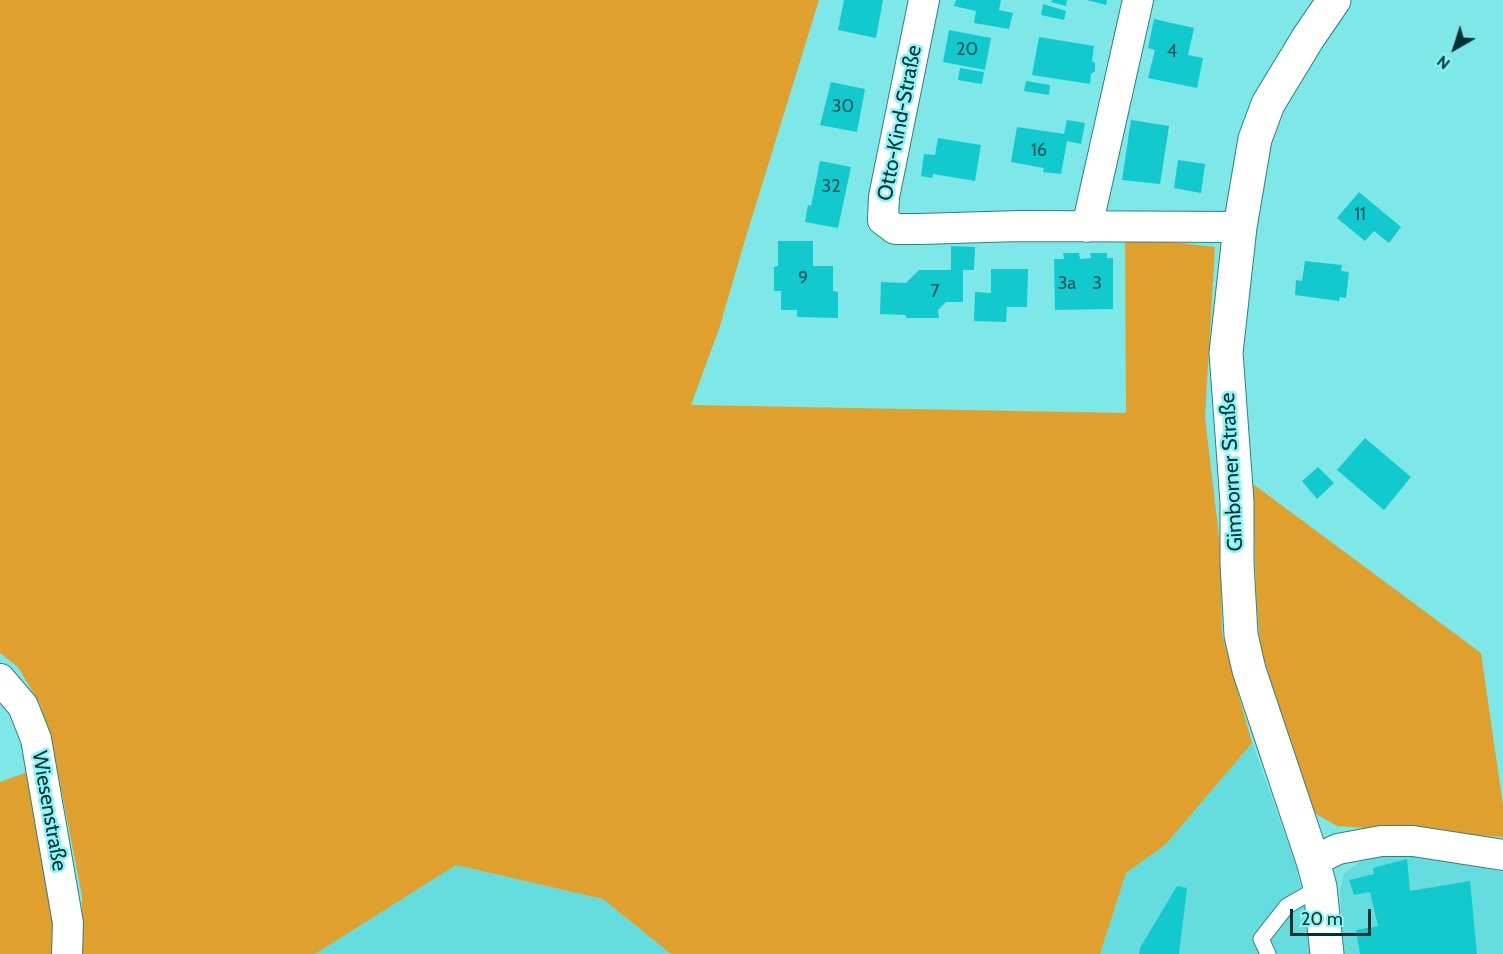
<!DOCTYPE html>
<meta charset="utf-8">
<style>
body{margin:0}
#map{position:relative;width:1503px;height:954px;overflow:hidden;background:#7ee7e8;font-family:Cabin,sans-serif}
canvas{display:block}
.north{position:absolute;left:1425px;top:18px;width:60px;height:60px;-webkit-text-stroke:4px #8cf4f6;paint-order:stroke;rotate:219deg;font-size:16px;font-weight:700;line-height:24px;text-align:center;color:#003132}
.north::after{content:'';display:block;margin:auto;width:21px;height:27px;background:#003132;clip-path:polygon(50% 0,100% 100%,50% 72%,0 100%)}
.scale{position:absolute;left:1290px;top:909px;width:81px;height:27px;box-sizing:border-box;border:3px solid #003132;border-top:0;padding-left:8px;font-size:18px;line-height:21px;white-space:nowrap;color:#003132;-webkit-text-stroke:4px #8cf4f6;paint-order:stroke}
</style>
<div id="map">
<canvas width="1503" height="954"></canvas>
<div class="north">N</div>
<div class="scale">20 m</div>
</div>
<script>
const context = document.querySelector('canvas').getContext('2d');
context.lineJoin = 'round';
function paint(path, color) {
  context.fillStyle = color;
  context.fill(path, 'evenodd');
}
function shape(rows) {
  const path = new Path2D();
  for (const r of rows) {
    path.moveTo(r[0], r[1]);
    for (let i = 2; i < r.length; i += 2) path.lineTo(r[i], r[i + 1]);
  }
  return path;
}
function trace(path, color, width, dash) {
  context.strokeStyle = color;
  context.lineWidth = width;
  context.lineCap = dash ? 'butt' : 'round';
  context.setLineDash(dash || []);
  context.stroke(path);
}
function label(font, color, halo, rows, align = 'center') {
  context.font = font + ' Cabin,sans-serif';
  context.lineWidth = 5;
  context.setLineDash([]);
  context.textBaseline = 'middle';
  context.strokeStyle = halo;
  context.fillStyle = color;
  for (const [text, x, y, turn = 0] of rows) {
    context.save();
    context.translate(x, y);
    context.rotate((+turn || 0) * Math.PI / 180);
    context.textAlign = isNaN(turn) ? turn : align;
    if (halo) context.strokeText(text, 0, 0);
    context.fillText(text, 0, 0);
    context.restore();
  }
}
paint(shape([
 [1252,743,1296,866,1315,954,1100,954,1126,873,1165,845],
 [1369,856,1411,856,1503,872,1503,954,1343,954,1340,890,1344,873],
 [456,865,603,899,671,954,315,954]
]), '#65dcde');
paint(shape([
 [0,0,819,0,745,240,719,329,691,405,1126,413,1125,237,1215,247,1205,417,1220,545,1222,634,1252,743,1165,845,1126,873,1100,954,671,954,603,899,456,865,315,954,82,954,82,896,53,747,40,704,18,667,0,653],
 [1253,484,1481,653,1503,805,1503,837,1337,826,1313,812,1286,734,1260,645,1256,592],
 [30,771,53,892,56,954,0,954,0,782]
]), '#e0a02d');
paint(shape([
 [844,0,883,0,876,38,838,30],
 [956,0,1001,0,999,10,1013,13,1009,29,974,23,976,11,954,6],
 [1052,0,1067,0,1066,6,1051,2],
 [1087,0,1107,0,1106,5],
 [1043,4,1066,11,1064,20,1041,15],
 [1154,19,1194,28,1188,55,1203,58,1197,88,1148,78,1155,50,1148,48],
 [949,30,991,38,985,70,943,62],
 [1039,37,1094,46,1092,61,1095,63,1095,71,1091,74,1090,84,1032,75],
 [960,68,984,72,982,84,958,80],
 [1026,81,1050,85,1049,95,1024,91],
 [831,82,865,89,857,132,820,125],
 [1067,120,1085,123,1081,144,1067,141,1061,174,1043,172,1044,168,1011,162,1017,127,1064,134],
 [1131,120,1169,126,1160,184,1122,180],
 [938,138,981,145,975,181,933,174,932,178,921,176,924,154,935,155],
 [1178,160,1205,164,1201,193,1174,188],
 [820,161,851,167,838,228,805,222,808,205,811,206],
 [1359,192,1401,227,1389,243,1374,231,1365,241,1337,218],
 [778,241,813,241,813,266,833,266,833,291,838,292,838,318,797,317,797,310,781,310,781,291,774,291,774,267,778,266],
 [951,246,975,247,974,270,963,270,963,302,946,302,938,310,939,318,906,318,906,315,880,314,881,282,906,283,919,270,951,270],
 [1063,253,1079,253,1080,259,1091,258,1090,253,1107,253,1107,258,1113,258,1113,309,1055,310,1054,259,1064,259],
 [1305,261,1342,265,1341,271,1349,272,1346,298,1340,297,1339,301,1295,295,1296,280,1302,281],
 [991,269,1028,269,1027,307,1007,307,1006,322,974,321,975,292,991,293],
 [1365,438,1411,477,1384,510,1337,470],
 [1318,467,1334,483,1317,499,1302,481],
 [1407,859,1410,891,1470,881,1477,954,1360,954,1356,930,1378,926,1370,892,1354,895,1349,880,1374,874,1373,868],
 [1177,886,1187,888,1179,954,1139,954,1140,948]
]), '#12cacd');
const lane = shape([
 [1268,954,1261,939,1287,906,1320,887]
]);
const street = shape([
 [924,0,884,197,883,220,895,229,920,229,1020,226,1240,227],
 [1087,227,1138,0],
 [0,679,23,706,36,739,68,923,67,954],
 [1313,861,1338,849,1381,841,1413,841,1503,855]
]);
const secondary = shape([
 [1327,954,1320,887,1313,861,1249,670,1241,635,1237,563,1237,502,1226,353,1240,227,1255,139,1268,104,1308,38,1334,0]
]);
trace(lane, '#2e8082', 17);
trace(street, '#2e8082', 32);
trace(secondary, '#2e8082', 35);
trace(lane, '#fff', 15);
trace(street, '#fff', 30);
trace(secondary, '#fff', 33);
label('18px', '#045759', null, [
 ["20",967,50],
 ["4",1172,52],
 ["30",843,107],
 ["16",1039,151],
 ["32",831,187],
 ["11",1360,215],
 ["9",803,279],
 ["3a",1067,284],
 ["3",1097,284],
 ["7",935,292]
]);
label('21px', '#003132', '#8cf4f6', [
 ["Otto-Kind-Straße",900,123,-79],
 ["Gimborner Straße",1232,472,-93],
 ["Wiesenstraße",49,811,80]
]);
</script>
